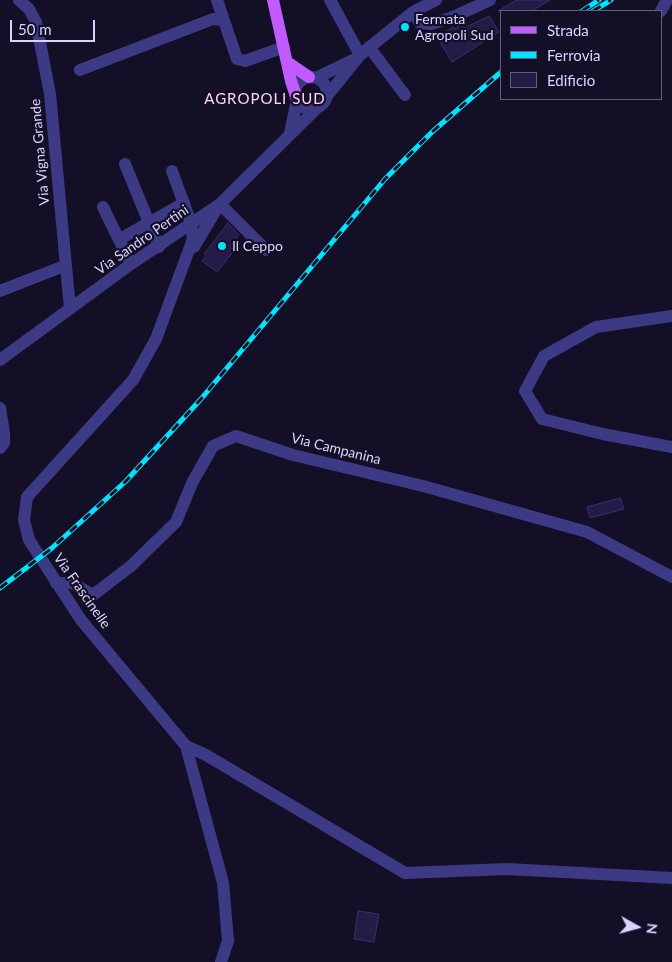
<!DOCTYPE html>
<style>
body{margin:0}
#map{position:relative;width:672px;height:962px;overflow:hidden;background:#130f26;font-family:Lato,sans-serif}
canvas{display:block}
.legend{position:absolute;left:500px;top:10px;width:162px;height:90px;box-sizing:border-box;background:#130f26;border:1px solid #625e7d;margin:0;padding:6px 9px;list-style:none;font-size:15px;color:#d9d4ff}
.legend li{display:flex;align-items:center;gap:10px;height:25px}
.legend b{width:25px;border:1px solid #625e7d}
.north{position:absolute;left:612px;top:902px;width:50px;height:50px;-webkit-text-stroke:4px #130f26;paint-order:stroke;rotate:97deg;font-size:14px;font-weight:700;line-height:20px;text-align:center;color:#d9d4ff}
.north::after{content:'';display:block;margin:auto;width:18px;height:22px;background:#d9d4ff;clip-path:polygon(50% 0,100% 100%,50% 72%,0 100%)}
.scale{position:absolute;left:10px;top:20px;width:85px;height:22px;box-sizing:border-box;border:2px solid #d9d4ff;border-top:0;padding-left:6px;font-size:15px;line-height:18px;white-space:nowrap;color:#d9d4ff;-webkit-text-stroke:4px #130f26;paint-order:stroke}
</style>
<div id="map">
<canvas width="672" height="962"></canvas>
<ul class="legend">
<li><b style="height:6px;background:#c25bff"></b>Strada</li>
<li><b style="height:6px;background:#00e5ff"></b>Ferrovia</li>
<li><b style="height:14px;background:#241b47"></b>Edificio</li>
</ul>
<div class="north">N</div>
<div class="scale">50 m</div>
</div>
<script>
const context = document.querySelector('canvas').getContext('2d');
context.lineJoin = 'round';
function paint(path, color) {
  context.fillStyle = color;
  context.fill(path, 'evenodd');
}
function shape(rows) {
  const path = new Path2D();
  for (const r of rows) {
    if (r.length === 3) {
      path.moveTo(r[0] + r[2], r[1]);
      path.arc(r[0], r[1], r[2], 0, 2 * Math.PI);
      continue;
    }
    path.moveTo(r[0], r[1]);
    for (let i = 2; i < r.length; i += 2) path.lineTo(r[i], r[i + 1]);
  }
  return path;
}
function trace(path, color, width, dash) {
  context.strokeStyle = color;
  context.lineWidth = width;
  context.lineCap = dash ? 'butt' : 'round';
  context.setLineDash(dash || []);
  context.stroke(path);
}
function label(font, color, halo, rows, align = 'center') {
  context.font = font + ' Lato,sans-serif';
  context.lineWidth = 4.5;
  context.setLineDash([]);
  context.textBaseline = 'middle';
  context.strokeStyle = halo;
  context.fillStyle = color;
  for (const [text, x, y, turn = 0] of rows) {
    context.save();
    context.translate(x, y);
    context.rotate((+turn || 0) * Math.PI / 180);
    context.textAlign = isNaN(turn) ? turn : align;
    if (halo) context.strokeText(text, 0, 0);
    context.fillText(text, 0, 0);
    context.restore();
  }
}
const building = shape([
 [516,0,550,0,532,11,498,11,516,0],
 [489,16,499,32,452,62,437,37,453,27,455,29,462,24,464,28,489,16],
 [228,223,239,235,231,245,236,248,217,272,202,261,206,256,204,254,228,223],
 [620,498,624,509,590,518,587,507,620,498],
 [358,911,379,914,374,942,354,939,358,911]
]);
paint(building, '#241b47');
trace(building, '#3b2d73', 1);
trace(shape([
 [19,0,29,9,36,22,50,94,70,309],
 [217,0,237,59,245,61,284,47],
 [330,0,360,55],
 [661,11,667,0],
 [413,12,420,23,431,24,453,17,490,0],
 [369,47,405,95],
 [80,70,213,19,223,20],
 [311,93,16],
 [316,78,353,60],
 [327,96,360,55,413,12,436,0],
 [290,133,297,100],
 [125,164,159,247],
 [172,171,191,223,193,239,156,339,133,380,27,497,24,520,29,540,81,620,186,746,223,883,228,941,221,962],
 [220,204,266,250],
 [103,207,131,264],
 [120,239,184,203],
 [194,247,216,210],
 [0,291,64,266],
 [672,316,596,327,544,356,525,391,542,419,603,434,672,447],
 [0,360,131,264,220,204,318,107],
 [0,408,4,433,4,443,0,448],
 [56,583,72,583,93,595,131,566,176,522,192,483,213,446,236,436,293,455,423,486,587,532,672,577],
 [186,746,206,755,405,873,507,869,672,878]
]), '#3d3a85', 12);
trace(shape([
 [273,0,291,81,295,93],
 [287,62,309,77]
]), '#c25bff', 12);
const rail = shape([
 [582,11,599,0],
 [593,11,611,0],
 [0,588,52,548,126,481,201,399,385,179,432,132,501,72]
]);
trace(rail, '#00e5ff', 5);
trace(rail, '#130f26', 3, [9]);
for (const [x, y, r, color] of [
 [405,27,5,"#00e5ff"],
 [222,246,5,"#00e5ff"]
]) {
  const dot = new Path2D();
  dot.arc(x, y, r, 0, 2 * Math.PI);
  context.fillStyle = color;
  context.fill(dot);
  trace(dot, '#130f26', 2);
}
label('14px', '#d9d4ff', '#130f26', [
 ["Fermata",415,19],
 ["Agropoli Sud",415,35],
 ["Il Ceppo",232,246]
], 'left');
label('14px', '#d9d4ff', '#130f26', [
 ["Via Vigna Grande",40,152,-95],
 ["Via Sandro Pertini",142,240,-35],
 ["Via Campanina",336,449,14],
 ["Via Frascinelle",82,591,55]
]);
context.letterSpacing = '1px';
label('15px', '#ffd6f0', '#130f26', [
 ["AGROPOLI SUD",265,99]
]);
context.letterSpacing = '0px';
</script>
